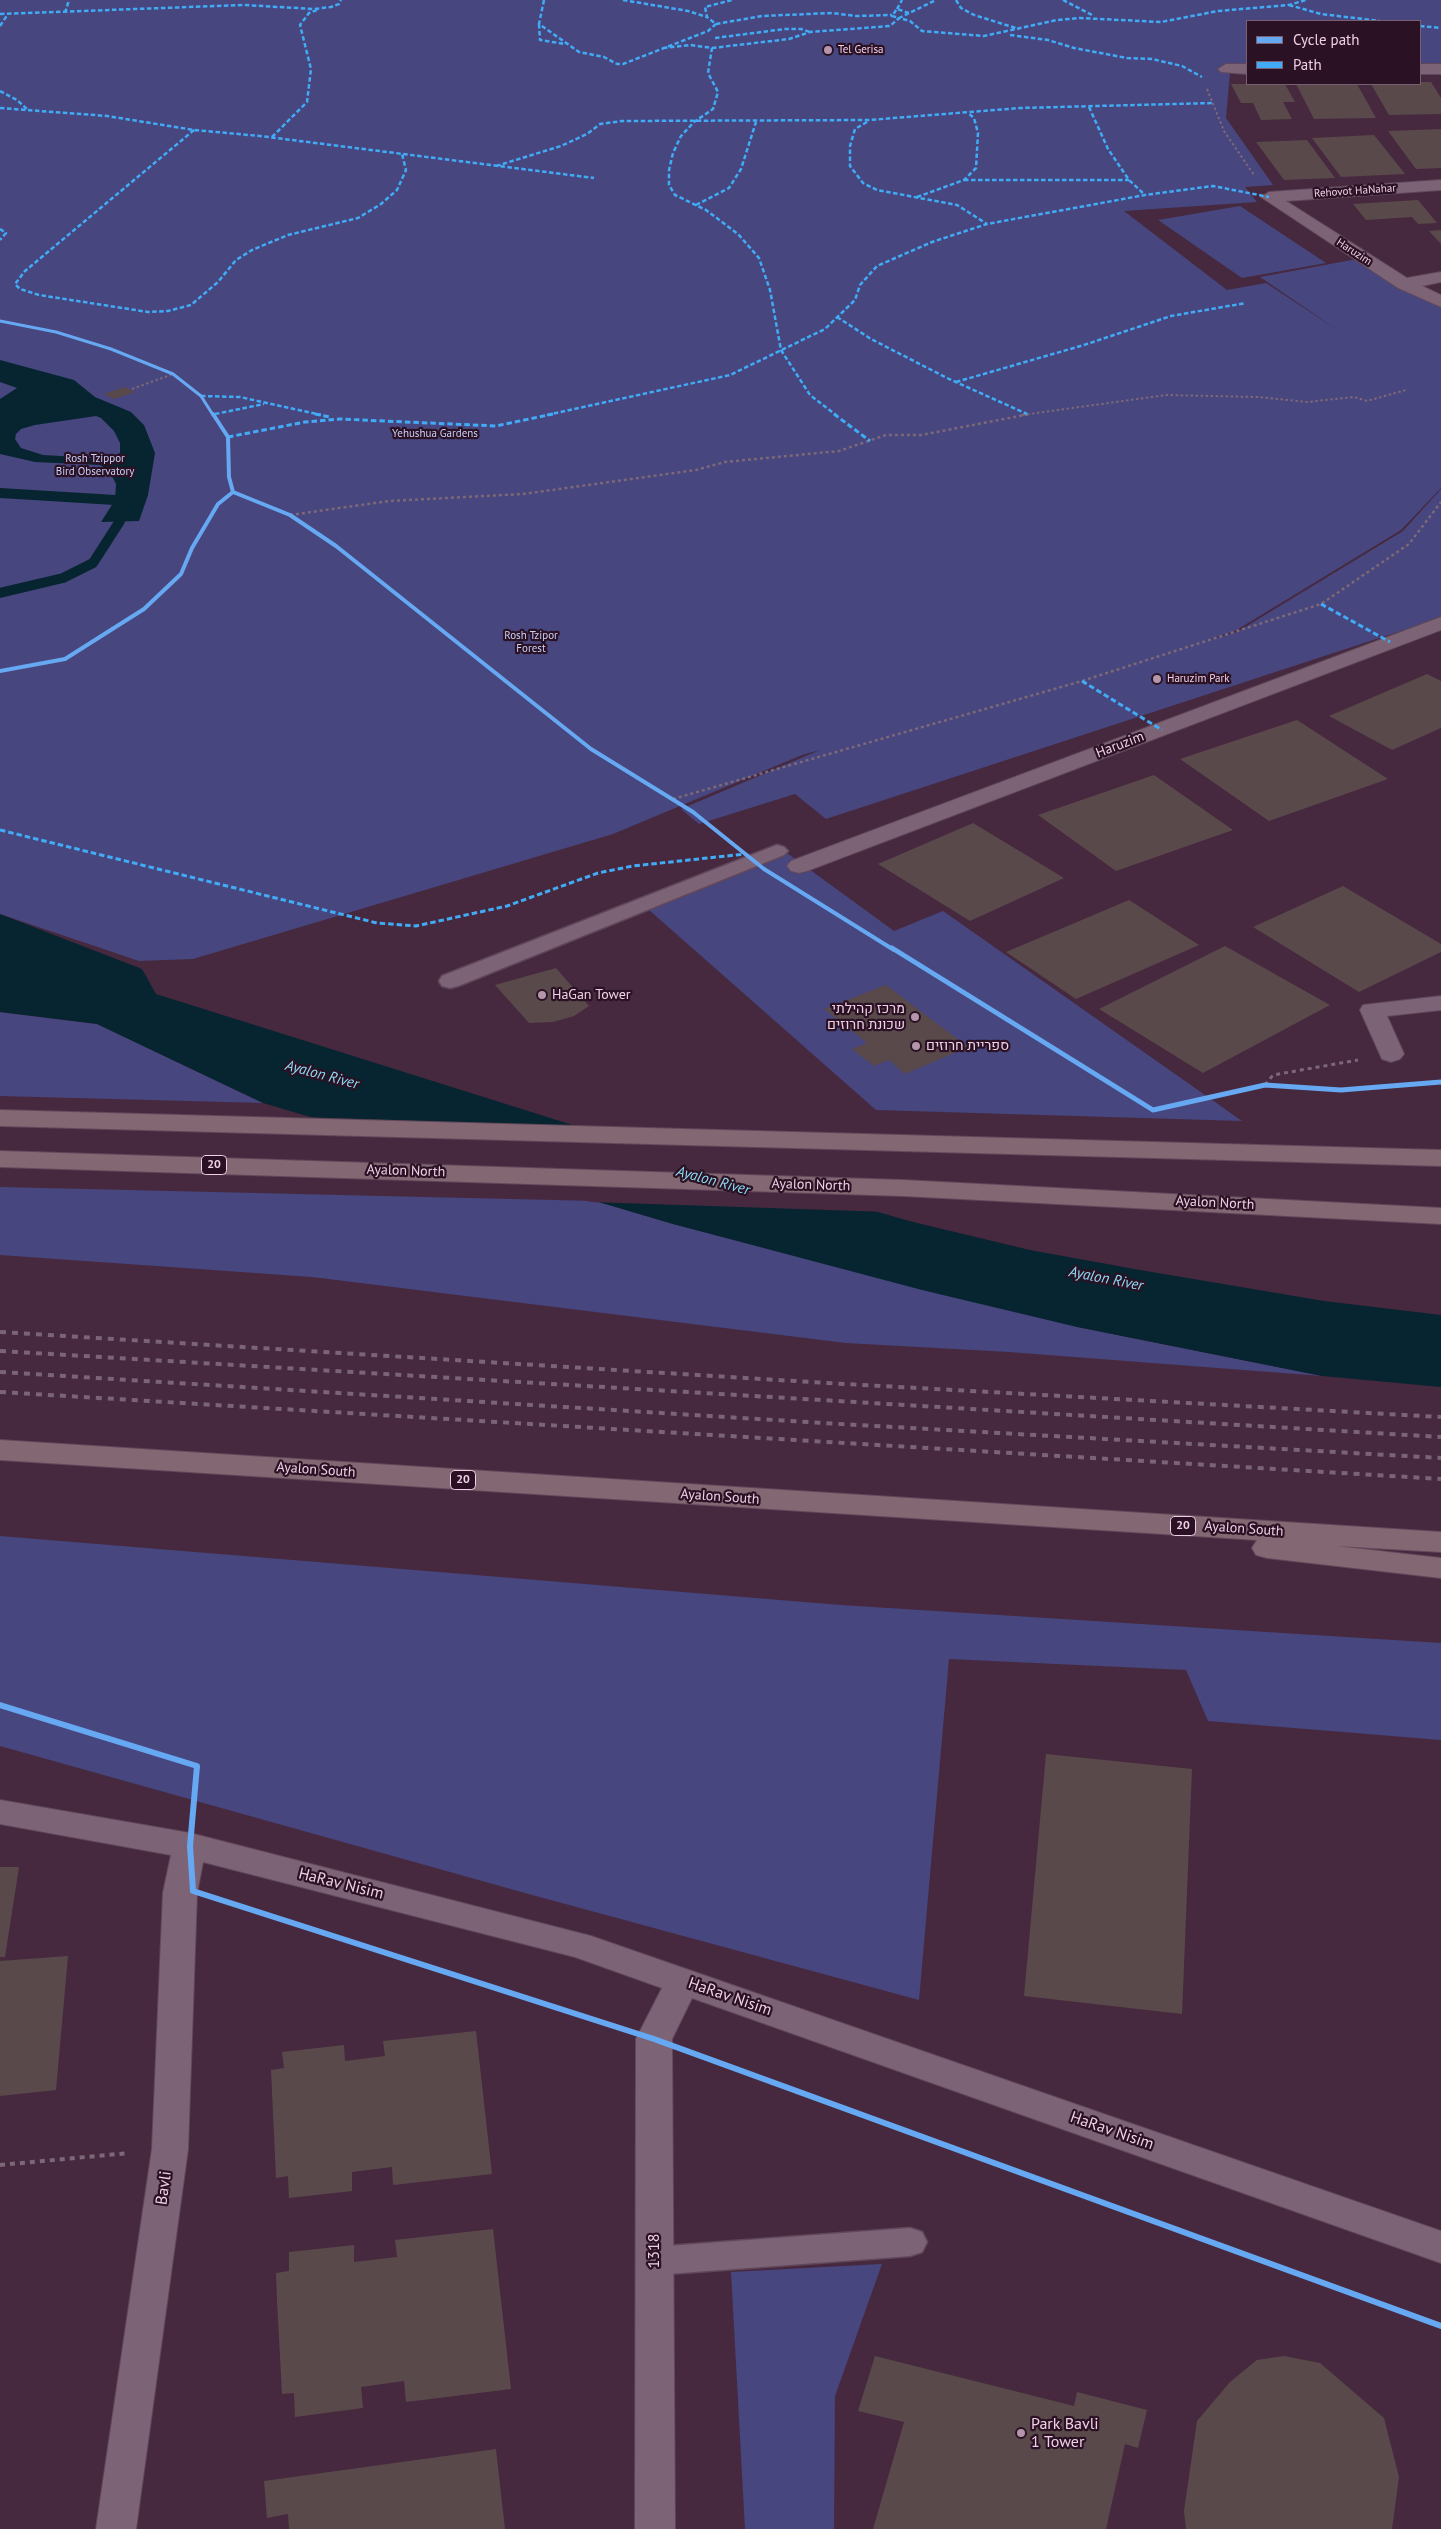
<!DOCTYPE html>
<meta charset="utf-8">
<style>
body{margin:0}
#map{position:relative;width:1441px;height:2529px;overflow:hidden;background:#46293f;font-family:"PT Sans",sans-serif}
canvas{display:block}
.legend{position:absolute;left:1246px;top:20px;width:175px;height:65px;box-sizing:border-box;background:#2a1224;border:1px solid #7a5e72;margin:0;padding:6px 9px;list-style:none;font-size:15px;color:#f1cfe6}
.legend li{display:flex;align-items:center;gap:10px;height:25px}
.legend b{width:25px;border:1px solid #7a5e72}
</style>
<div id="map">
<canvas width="1441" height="2529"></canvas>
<ul class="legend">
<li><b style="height:6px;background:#66a8f1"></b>Cycle path</li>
<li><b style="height:6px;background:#42abf6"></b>Path</li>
</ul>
</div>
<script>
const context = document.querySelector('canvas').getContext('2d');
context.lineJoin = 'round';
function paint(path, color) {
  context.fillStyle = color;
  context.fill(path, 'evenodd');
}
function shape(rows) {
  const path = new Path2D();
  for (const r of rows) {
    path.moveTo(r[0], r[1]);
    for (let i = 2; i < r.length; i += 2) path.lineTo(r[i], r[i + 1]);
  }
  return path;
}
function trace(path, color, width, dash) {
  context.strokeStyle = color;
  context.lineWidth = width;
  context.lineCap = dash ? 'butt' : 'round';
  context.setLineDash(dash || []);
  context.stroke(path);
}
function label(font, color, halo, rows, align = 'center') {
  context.font = font + ' "PT Sans",Heebo,sans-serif';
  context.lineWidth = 4.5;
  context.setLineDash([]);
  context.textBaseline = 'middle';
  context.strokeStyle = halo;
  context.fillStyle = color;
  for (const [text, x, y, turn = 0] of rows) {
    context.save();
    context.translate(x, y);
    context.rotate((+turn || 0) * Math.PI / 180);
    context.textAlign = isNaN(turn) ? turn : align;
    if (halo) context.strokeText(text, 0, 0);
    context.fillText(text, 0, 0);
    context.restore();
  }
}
paint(shape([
 [0,0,1441,0,1441,67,1420,68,1420,21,1247,21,1247,73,1230,73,1226,118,1273,185,1245,187,1257,202,1124,211,1227,290,1266,283,1339,331,1260,277,1357,259,1441,307,1441,488,1401,530,1235,631,1203,641,1237,632,1403,531,1441,489,1441,616,1410,628,826,819,795,794,699,824,681,809,820,750,802,755,613,834,193,959,139,961,0,914],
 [1240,206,1326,263,1242,278,1158,220],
 [787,853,894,931,943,911,1242,1121,876,1110,640,902],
 [0,1012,97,1024,263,1103,0,1096],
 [0,1187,596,1201,673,1224,1078,1327,1322,1376,1009,1352,846,1343,312,1277,0,1255],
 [0,1536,841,1605,1441,1643,1441,1740,1208,1721,1186,1670,949,1659,919,2000,525,1893,0,1746],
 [882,2264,835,2396,834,2529,745,2529,731,2272]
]), '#47467f');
paint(shape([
 [0,360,74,380,95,397,131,412,144,425,155,453,148,495,139,521,101,522,115,500,116,484,109,470,100,465,35,462,0,454,0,399,17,388,0,382],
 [96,416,101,418,114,431,120,443,120,453,111,457,96,458,43,455,21,448,15,439,16,434,21,429,35,425],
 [0,914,142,969,156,994,579,1127,913,1222,1030,1250,1140,1270,1324,1301,1441,1315,1441,1387,1322,1376,1077,1327,922,1290,673,1224,263,1103,97,1024,0,1012]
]), '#062530');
paint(shape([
 [303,1117,587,1127,888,1212,591,1202]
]), '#46293f');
trace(shape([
 [0,493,115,500],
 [0,593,63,578,93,563,120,521]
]), '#062530', 10);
paint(shape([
 [1420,82,1431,82,1441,98,1441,114,1389,115,1371,84],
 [1231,84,1285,84,1295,102,1283,102,1292,119,1261,120,1253,103,1241,103],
 [1296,84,1357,84,1376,118,1314,119],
 [1441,129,1441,168,1416,169,1388,131],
 [1374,135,1405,174,1341,177,1312,138],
 [1307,140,1335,178,1284,180,1256,142],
 [1418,200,1437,223,1418,224,1412,217,1366,220,1353,204],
 [1441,230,1441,244,1429,231],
 [125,387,135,392,114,399,104,394],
 [1427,674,1441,681,1441,728,1392,750,1329,716],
 [1297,720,1388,779,1269,821,1180,759],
 [1154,775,1233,830,1116,871,1038,815],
 [973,823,1064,878,970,921,878,864],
 [1343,886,1441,944,1441,952,1359,992,1253,927],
 [1129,900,1199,945,1076,999,1006,952],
 [1225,946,1330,1005,1203,1073,1099,1009],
 [556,968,589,1006,574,1016,553,1022,529,1023,495,985],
 [886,985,968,1047,905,1074,889,1060,874,1066,852,1049,867,1043,824,1009],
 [1046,1754,1192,1769,1182,2014,1024,1996],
 [0,1867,19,1867,5,1957,0,1957],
 [68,1956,56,2090,0,2096,0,1961],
 [476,2031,492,2174,393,2185,392,2167,352,2172,352,2191,289,2198,288,2176,276,2178,271,2070,284,2068,282,2052,344,2045,345,2061,385,2056,383,2041],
 [493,2229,511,2389,406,2402,404,2381,361,2387,363,2408,295,2417,294,2393,282,2394,277,2301,276,2273,289,2271,289,2252,354,2245,354,2262,397,2257,395,2240],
 [875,2356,1074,2406,1077,2392,1147,2410,1138,2448,1125,2444,1106,2529,873,2529,904,2422,858,2411],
 [1284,2356,1320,2363,1384,2418,1399,2477,1392,2529,1186,2529,1184,2511,1197,2421,1230,2382,1257,2360],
 [496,2449,505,2529,289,2529,288,2514,267,2518,264,2481]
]), '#5a494a');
const lane = shape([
 [777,845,784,847,788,851,784,855,458,986,450,988,442,986,439,981,442,976,777,845],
 [910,2228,922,2232,927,2242,922,2252,910,2256,654,2275,642,2271,637,2261,642,2251,654,2247,910,2228]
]);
const street = shape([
 [1226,64,1247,64,1247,74,1221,72,1218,69,1226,64],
 [1420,64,1441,64,1441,74,1420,74,1420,64],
 [1441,180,1441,190,1286,201,1407,278,1441,272,1441,282,1422,286,1441,295,1441,307,1398,288,1261,197,1269,192,1441,180],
 [1441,617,1441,630,807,871,799,873,791,871,787,866,791,861,1441,617],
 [1441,996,1441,1010,1387,1016,1404,1054,1400,1059,1391,1062,1382,1059,1360,1010,1363,1005,1441,996],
 [0,1800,190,1833,591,1936,1441,2231,1441,2263,692,1998,672,2039,675,2529,635,2529,636,2039,662,1988,575,1957,203,1862,197,1893,188,2149,136,2529,96,2529,152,2149,163,1893,171,1855,0,1824,0,1800]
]);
const highway = shape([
 [0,1110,1441,1150,1441,1166,0,1126,0,1110],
 [0,1151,903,1180,1441,1208,1441,1224,903,1196,0,1167,0,1151],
 [0,1440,1441,1532,1441,1552,1336,1546,1441,1558,1441,1578,1267,1558,1256,1555,1252,1548,1257,1540,0,1460,0,1440]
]);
trace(lane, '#61475a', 3);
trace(street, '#61475a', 2);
trace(highway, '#61475a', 2);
trace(shape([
 [1207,89,1224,131,1254,175],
 [132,389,173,374],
 [1022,415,1166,395,1257,397,1307,402,1354,397,1367,401,1406,390]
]), '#7c6877', 2, [2.5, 2.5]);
trace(shape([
 [290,515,389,501,523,494,696,470,725,462,839,451,886,435,921,435,1030,414],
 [673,799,1082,681,1321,604,1409,544,1441,502]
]), '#7c6877', 2.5, [3, 3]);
trace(shape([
 [1265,1085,1273,1075,1358,1060]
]), '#7c6877', 3, [4, 4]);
trace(shape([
 [0,2165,129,2153]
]), '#7c6877', 4, [5, 5]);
paint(lane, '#7c6476');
paint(street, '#7c6476');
paint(highway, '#836772');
trace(shape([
 [0,1332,827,1383,1441,1417],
 [0,1351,1441,1437],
 [0,1372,823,1423,1441,1458],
 [0,1392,1441,1479]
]), '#7b6475', 4, [6, 6]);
trace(shape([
 [544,0,539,24,579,52,604,57,617,64,623,64,708,31,716,24,707,17,705,7,732,0],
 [623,0,688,11,707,17],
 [956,0,961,8,974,15,1019,29],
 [1063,0,1094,16],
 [1289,5,1321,14,1380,21],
 [897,9,902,0],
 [65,13,69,0],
 [909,13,897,9,892,16,899,18,936,0],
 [0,14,244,5,314,9,331,7,339,4,341,0],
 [539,24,540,40,565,44],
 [716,24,762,16,832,13,856,16,892,15],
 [0,26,8,14],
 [1420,26,1441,28],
 [1010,35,1048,40,1074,48,1127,58,1152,59,1182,66,1202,77],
 [715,38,785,29,801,29,810,32],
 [663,48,690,45,712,48,708,73,718,92,713,109,694,122,681,136,673,153,669,170,669,185,675,195,706,210,738,234,759,258,770,290,781,350,810,395,836,415],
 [712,48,789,39,810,32,890,26,899,18,910,21,922,31,984,36,1057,20,1080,18,1161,22,1218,11,1289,5,1306,0],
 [0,91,17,100,28,110],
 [1089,107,1108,149,1129,180,1145,195],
 [0,108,107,116,194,130,260,136,594,178],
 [867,122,855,129,850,146,850,166,863,183,877,190,957,205,987,224],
 [194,130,25,271,15,284,20,289,39,295,148,312,168,311,191,305,218,282,236,260,252,250,288,235,358,218,381,204,397,190,406,170,402,154],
 [272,137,307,102,311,69,300,25,309,13,317,10],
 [496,166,561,146,587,134,600,124,622,121,869,120,1020,108,1213,103],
 [964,180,1129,180],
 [917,197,964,180,976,168,978,133,974,118,968,113],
 [696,205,729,188,741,169,756,122],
 [0,229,6,233,0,240],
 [837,317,871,339,947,378,1027,414],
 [956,382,1084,345,1171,316,1246,303],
 [201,396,240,397,321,415],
 [215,414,264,404],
 [547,415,730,375,825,329,855,300,860,285,877,266,932,242,987,224,1145,195,1213,186,1269,197]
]), '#42abf6', 2.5, [4.5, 2.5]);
trace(shape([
 [315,414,330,417],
 [834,414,870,441],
 [228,437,305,422,340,419,496,426,553,414],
 [1321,604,1390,642],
 [1082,681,1162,730],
 [0,830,377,923,416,926,507,906,598,873,633,866,745,854]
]), '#42abf6', 3, [5.5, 3]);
trace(shape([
 [0,321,56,332,111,349,173,374,201,396,213,415]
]), '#66a8f1', 3);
trace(shape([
 [213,414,228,437,229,477,233,492],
 [233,492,290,515,336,546,591,749,693,812,764,869,894,950],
 [0,671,65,659,144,609,181,574,192,548,218,504,233,492]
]), '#66a8f1', 4);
trace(shape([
 [892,948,1153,1110,1265,1085,1341,1090,1441,1082]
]), '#66a8f1', 5);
trace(shape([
 [0,1705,197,1766,190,1846,193,1891,654,2039,1441,2326]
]), '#66a8f1', 6);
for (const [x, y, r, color] of [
 [828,50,5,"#b595ac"],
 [1157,679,5,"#b595ac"],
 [542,995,5,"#b595ac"],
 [915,1017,5,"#b595ac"],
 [916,1046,5,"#b595ac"],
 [1021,2433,5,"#b595ac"]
]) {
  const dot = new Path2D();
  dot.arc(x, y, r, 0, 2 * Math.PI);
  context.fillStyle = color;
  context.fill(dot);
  trace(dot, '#2a1224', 2);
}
label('11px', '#f1cfe6', '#2a1224', [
 ["Tel Gerisa",838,50],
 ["Haruzim Park",1167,679]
], 'left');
label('11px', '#f1cfe6', '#2a1224', [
 ["Rehovot HaNahar",1355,191,-4],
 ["Haruzim",1354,252,33]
]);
label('11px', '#c9cff7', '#2a1224', [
 ["Yehushua Gardens",435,434],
 ["Rosh Tzippor",95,459],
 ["Bird Observatory",95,472],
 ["Rosh Tzipor",531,636],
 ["Forest",531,649]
]);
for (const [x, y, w] of [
 [214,1165,25],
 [463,1480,25],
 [1183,1526,25]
]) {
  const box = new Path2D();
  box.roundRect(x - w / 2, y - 9.5, w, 19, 4);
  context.fillStyle = '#2a1224';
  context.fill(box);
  trace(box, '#f1cfe6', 1);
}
label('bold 12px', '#f1cfe6', null, [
 ["20",214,1165],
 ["20",463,1480],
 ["20",1183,1526]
]);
label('14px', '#f1cfe6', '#2a1224', [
 ["Haruzim",1120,745,-21],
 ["Ayalon North",406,1171,2],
 ["Ayalon North",811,1185,2],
 ["Ayalon North",1215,1203,3],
 ["Ayalon South",316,1470,4],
 ["Ayalon South",720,1497,4],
 ["Ayalon South",1244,1529,4]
]);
label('14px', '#f1cfe6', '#2a1224', [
 ["HaGan Tower",552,995],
 ["מרכז קהילתי",905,1009,"right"],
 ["שכונת חרוזים",905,1025,"right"],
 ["ספריית חרוזים",926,1046]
], 'left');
label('italic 15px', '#8cdcf4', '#2a1224', [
 ["Ayalon River",322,1075,15],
 ["Ayalon River",713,1181,15],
 ["Ayalon River",1106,1279,11]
]);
label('16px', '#f1cfe6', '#2a1224', [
 ["HaRav Nisim",341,1884,14],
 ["HaRav Nisim",730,1997,19],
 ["HaRav Nisim",1112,2131,19],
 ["Bavli",164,2188,-82],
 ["1318",654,2251,-90]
]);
label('16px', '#f1cfe6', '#2a1224', [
 ["Park Bavli",1031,2424],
 ["1 Tower",1031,2442]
], 'left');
</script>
